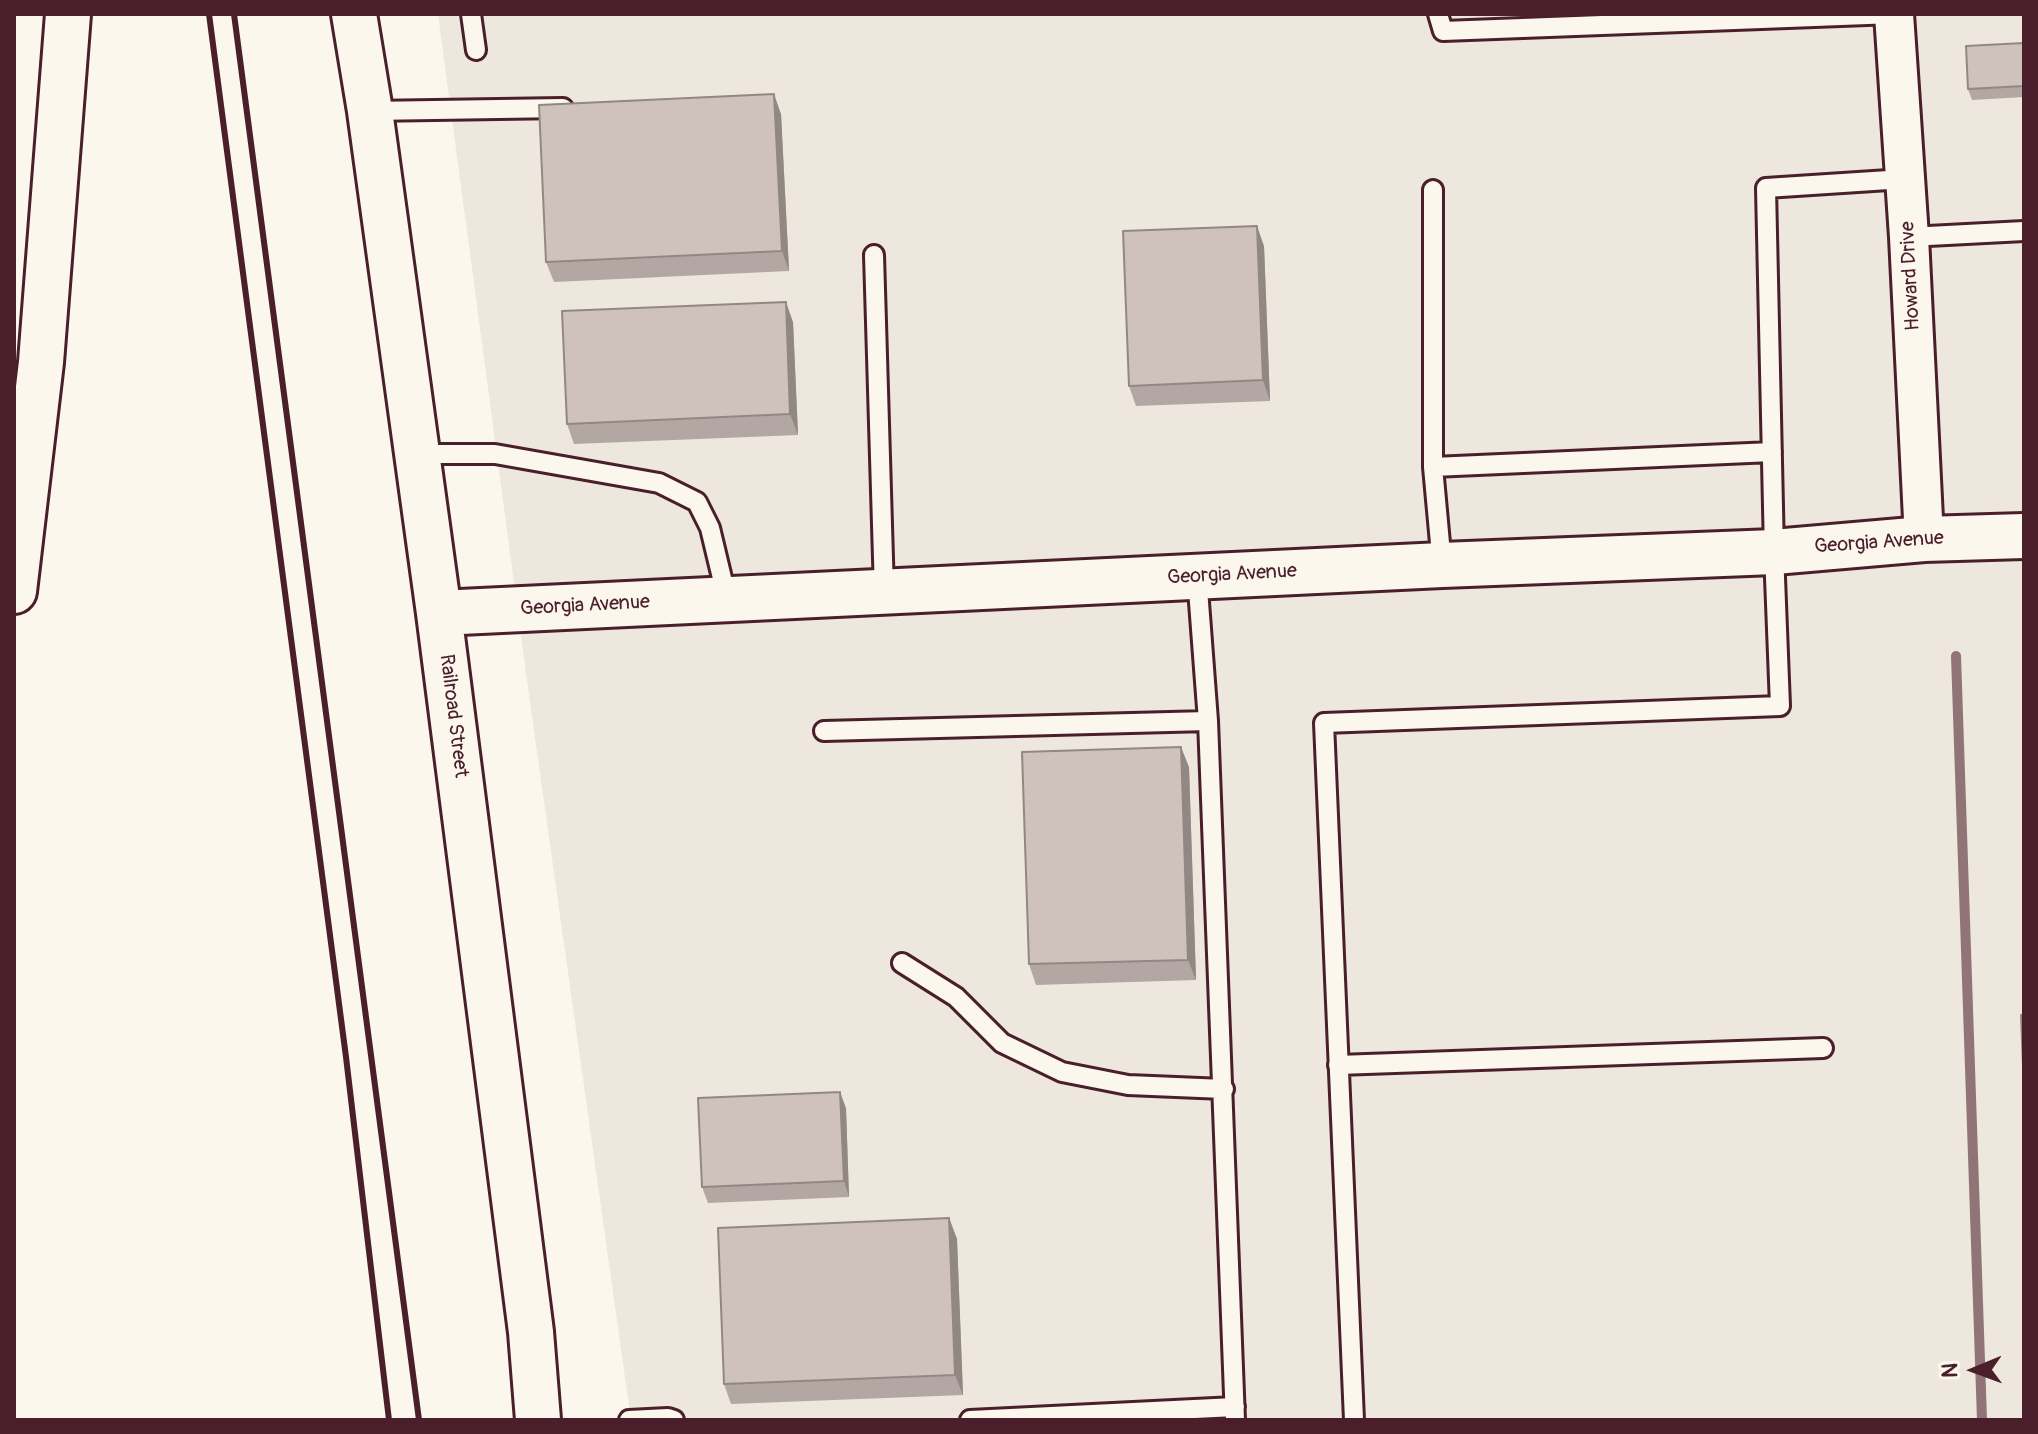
<!DOCTYPE html>
<style>
body{margin:0}
#map{position:relative;width:2038px;height:1434px;overflow:hidden;background:#fbf7ec;font-family:Pangolin,sans-serif}
canvas{display:block}
.frame{position:absolute;inset:0;border:16px solid #4a1f2b;pointer-events:none}
.north{position:absolute;left:1934px;top:1330px;width:80px;height:80px;-webkit-text-stroke:6px #fbf7ec;paint-order:stroke;rotate:269deg;font-size:22px;font-weight:700;line-height:32px;text-align:center;color:#4a1f2b}
.north::after{content:'';display:block;margin:auto;width:28px;height:36px;background:#4a1f2b;clip-path:polygon(50% 0,100% 100%,50% 72%,0 100%)}
</style>
<div id="map">
<canvas width="2038" height="1434"></canvas>
<div class="frame"></div>
<div class="north">N</div>
</div>
<script>
const context = document.querySelector('canvas').getContext('2d');
context.lineJoin = 'round';
function paint(path, color) {
  context.fillStyle = color;
  context.fill(path, 'evenodd');
}
function shape(rows) {
  const path = new Path2D();
  for (const r of rows) {
    path.moveTo(r[0], r[1]);
    for (let i = 2; i < r.length; i += 2) path.lineTo(r[i], r[i + 1]);
  }
  return path;
}
function trace(path, color, width, dash) {
  context.strokeStyle = color;
  context.lineWidth = width;
  context.lineCap = dash ? 'butt' : 'round';
  context.setLineDash(dash || []);
  context.stroke(path);
}
function label(font, color, halo, rows, align = 'center') {
  context.font = font + ' Pangolin,sans-serif';
  context.lineWidth = 6;
  context.setLineDash([]);
  context.textBaseline = 'middle';
  context.strokeStyle = halo;
  context.fillStyle = color;
  for (const [text, x, y, turn = 0] of rows) {
    context.save();
    context.translate(x, y);
    context.rotate((+turn || 0) * Math.PI / 180);
    context.textAlign = isNaN(turn) ? turn : align;
    if (halo) context.strokeText(text, 0, 0);
    context.fillText(text, 0, 0);
    context.restore();
  }
}
paint(shape([
 [438,14,2024,14,2024,1420,631,1420,529,695]
]), '#eee7de');
trace(shape([
 [1956,656,1982,1420]
]), '#907477', 10);
const service = shape([
 [471,14,476,50],
 [1438,14,1443,31,1894,14],
 [370,111,563,108],
 [1433,190,1433,467,1442,565],
 [1909,237,2024,231],
 [874,255,884,592],
 [417,454,495,454,659,483,697,502,710,528,727,599],
 [1433,467,1772,452],
 [1197,576,1208,721,1235,1420],
 [824,731,1208,721],
 [902,963,956,997,1002,1043,1062,1072,1128,1085,1224,1089],
 [1338,1065,1823,1048],
 [629,1420,668,1418,674,1420],
 [970,1420,1235,1407],
 [1354,1420,1324,723,1780,706,1774,552,1766,188,1904,179]
]);
const minor = shape([
 [1894,14,1909,237,1924,539]
]);
const tertiary = shape([
 [354,14,370,111,439,613,531,1332,538,1420],
 [439,613,1442,565,1774,552,1924,539,2024,536]
]);
const motorway = shape([
 [14,591,41,362,68,14]
]);
trace(service, '#4a1f2b', 24);
trace(minor, '#4a1f2b', 44);
trace(tertiary, '#4a1f2b', 50);
trace(motorway, '#4a1f2b', 50);
trace(service, '#fbf7ec', 18);
trace(minor, '#fbf7ec', 38);
trace(tertiary, '#fbf7ec', 44);
trace(motorway, '#fbf7ec', 44);
trace(shape([
 [209,14,346,1057,389,1420],
 [234,14,419,1420]
]), '#4a1f2b', 6);
paint(shape([
 [2024,43,2024,97,1972,100,1968,89],
 [781,114,789,271,554,282,546,262],
 [1264,246,1270,401,1136,406,1129,386],
 [793,322,798,435,574,444,567,424],
 [1189,767,1196,980,1036,985,1029,964],
 [846,1108,849,1197,708,1203,702,1187],
 [949,1218,957,1239,963,1395,731,1404,724,1384]
]), '#b2a7a2');
paint(shape([
 [774,94,781,114,789,271,782,251],
 [1257,226,1264,246,1270,401,1263,380],
 [786,302,793,322,798,435,790,414],
 [1181,747,1189,767,1196,980,1188,960],
 [840,1092,846,1108,849,1197,844,1181],
 [949,1218,957,1239,963,1395,955,1375]
]), '#918884');
const building = shape([
 [2024,43,2024,86,1968,89,1966,46,2024,43],
 [774,94,782,251,546,262,539,105,774,94],
 [1257,226,1263,380,1129,386,1123,231,1257,226],
 [786,302,790,414,567,424,562,311,786,302],
 [1181,747,1188,960,1029,964,1022,752,1181,747],
 [2021,1015,2024,1015,2024,1092,2021,1015],
 [840,1092,844,1181,702,1187,698,1098,840,1092],
 [949,1218,955,1375,724,1384,718,1228,949,1218]
]);
paint(building, '#cfc2bc');
trace(building, '#918884', 2);
label('20px', '#4a1f2b', '#fbf7ec', [
 ["Howard Drive",1911,276,-93],
 ["Georgia Avenue",1879,543,-4],
 ["Georgia Avenue",1232,575,-3],
 ["Georgia Avenue",585,606,-3],
 ["Railroad Street",453,716,83]
]);
</script>
